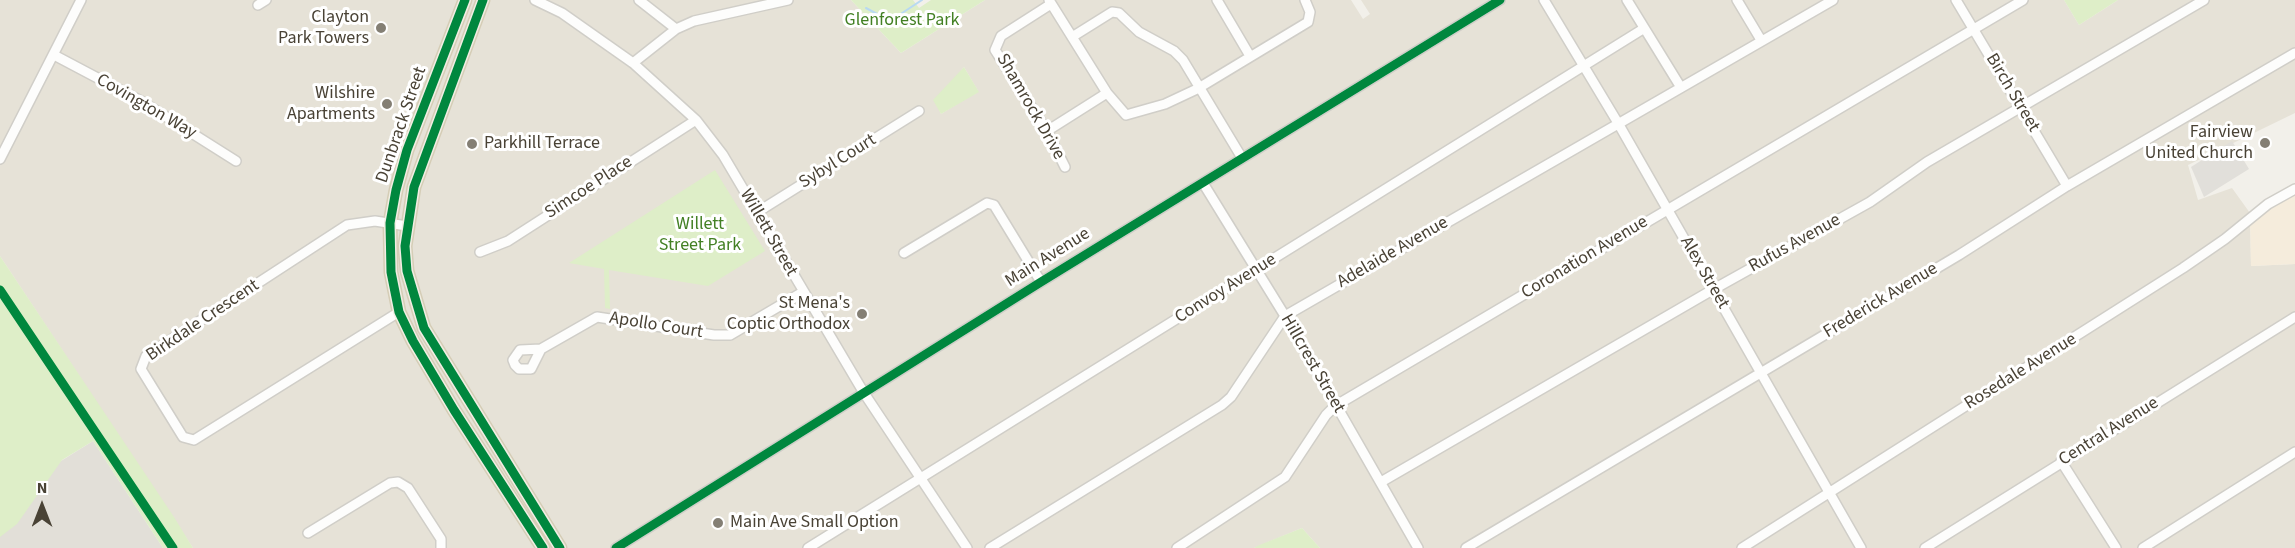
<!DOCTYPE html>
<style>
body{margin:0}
#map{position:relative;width:2295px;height:548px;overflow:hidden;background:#f2f0ea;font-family:"Source Sans 3",sans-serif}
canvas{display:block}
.north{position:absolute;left:12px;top:476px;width:60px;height:60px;-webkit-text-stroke:4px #fff;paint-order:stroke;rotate:0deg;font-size:16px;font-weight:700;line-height:24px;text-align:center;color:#494235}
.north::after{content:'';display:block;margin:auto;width:21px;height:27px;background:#494235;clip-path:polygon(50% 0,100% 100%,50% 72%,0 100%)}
</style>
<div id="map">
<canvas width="2295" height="548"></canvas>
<div class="north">N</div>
</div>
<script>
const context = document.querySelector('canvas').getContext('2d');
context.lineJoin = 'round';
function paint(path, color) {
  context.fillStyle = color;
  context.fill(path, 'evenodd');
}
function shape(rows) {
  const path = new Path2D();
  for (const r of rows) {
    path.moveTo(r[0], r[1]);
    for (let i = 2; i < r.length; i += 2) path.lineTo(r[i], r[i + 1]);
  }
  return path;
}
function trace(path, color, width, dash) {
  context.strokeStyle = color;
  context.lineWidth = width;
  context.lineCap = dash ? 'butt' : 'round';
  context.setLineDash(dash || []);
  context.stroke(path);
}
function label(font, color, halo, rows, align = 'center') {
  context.font = font + ' "Source Sans 3",sans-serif';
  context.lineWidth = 6;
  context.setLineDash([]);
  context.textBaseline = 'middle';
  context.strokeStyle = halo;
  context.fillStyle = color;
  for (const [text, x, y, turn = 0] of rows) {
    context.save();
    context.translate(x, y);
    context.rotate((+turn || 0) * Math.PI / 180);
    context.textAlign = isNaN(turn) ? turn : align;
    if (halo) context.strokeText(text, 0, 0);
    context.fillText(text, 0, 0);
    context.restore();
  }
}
paint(shape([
 [0,0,851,0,901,53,985,0,1351,0,1363,19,1370,14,1361,0,2064,0,2079,25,2118,0,2295,0,2295,113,2188,165,2198,200,2232,188,2250,213,2251,266,2295,264,2295,548,1320,548,1302,528,1254,548,193,548,0,256],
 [964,67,978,91,941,114,936,103]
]), '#e6e2d7');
paint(shape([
 [2295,183,2295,264,2251,266,2250,213]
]), '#f5ecdc');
paint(shape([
 [93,441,163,548,0,548,0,499]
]), '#e2dfd8');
paint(shape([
 [851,0,913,0,919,8,931,0,985,0,901,53],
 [2064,0,2118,0,2079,25],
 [964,67,979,92,941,114,933,100],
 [715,170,765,251,708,286,609,270,610,309,605,308,604,269,569,263],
 [0,256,174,517,193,548,163,548,93,441,62,460,17,524,0,537],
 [1302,528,1320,548,1254,548,1257,546]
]), '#deeec8');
paint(shape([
 [2232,141,2249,169,2204,197,2191,167]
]), '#e1dfda');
trace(shape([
 [866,8,890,21,922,0]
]), '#b8d9f2', 2);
const minor = shape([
 [535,0,562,13,633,63,696,120,723,155,864,393,967,548],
 [639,0,676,29],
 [1049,0,1107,93,1126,115,1165,104,1197,89,1308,22,1310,12,1305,0],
 [1217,0,1250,56],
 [1544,0,1618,123,1861,548],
 [1627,0,1680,86],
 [1737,0,1761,40],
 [1956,0,2067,186],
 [1051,4,1001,36,995,50,1047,131,1065,167],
 [258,5,266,0],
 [1072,37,1112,12,1119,13,1139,32,1174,51,1183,60,1242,158],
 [54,55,141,101,236,161],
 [633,63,676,29,694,21,788,0],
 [1047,131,1107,93],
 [0,159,81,0],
 [1203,183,1285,316,1418,548],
 [756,213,919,111],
 [480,252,508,241,696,120],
 [904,253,987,203,994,205,1041,282],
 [399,312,194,440,183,437,141,369,146,356,347,225,375,221,407,226],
 [541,349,531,369,519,369,515,365,513,360,520,350,541,349,597,317,714,335,730,335,803,292],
 [2061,461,2116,548],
 [1381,482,1714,289,1870,202,1927,162,2204,0],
 [308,533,390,483,398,482,408,488,441,539,441,548],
 [616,548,1041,282,1500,0],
 [808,548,1643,29],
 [990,548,1222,405,1231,397,1285,316,1833,0],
 [1177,548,1285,477,1326,415,1335,406,2023,0],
 [1466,548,1959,255,2067,186,2295,53],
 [1742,548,2183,268,2225,239,2268,204,2295,189],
 [1925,548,2295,317],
 [2143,548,2295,452]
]);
const major = shape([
 [465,0,407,150,396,190,390,223,391,272,399,312,413,341,454,410,543,548],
 [483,0,414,187,405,246,407,271,424,328,560,548]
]);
trace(minor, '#d0cec8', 12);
trace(major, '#d5cdb6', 15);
trace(minor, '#fdfdfc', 9);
trace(major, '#f1eee4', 12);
trace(shape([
 [465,0,407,150,396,190,390,223,391,272,399,312,413,341,454,410,543,548],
 [483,0,414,187,405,246,407,271,424,328,560,548],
 [0,290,173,548],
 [616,548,1041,282,1500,0]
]), '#00873e', 9);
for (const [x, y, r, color] of [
 [381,28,6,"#847f74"],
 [387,104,6,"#847f74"],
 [2265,143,6,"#847f74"],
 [472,144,6,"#847f74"],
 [862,314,6,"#847f74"],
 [718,523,6,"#847f74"]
]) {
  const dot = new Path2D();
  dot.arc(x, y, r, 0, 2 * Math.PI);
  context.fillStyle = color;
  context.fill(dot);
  trace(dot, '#fff', 2);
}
label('18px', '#494235', '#fff', [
 ["Clayton",369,18],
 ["Park Towers",369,39],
 ["Wilshire",375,94],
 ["Apartments",375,115],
 ["Fairview",2253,133],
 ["United Church",2253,154],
 ["Parkhill Terrace",484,144,"left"],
 ["St Mena's",850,304],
 ["Coptic Orthodox",850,325],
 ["Main Ave Small Option",730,523,"left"]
], 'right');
label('18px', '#438024', '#fff', [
 ["Glenforest Park",902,21],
 ["Willett",700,225],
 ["Street Park",700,246]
]);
label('18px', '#494235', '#fff', [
 ["Birch Street",2012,93,59],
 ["Covington Way",146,107,30],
 ["Shamrock Drive",1030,107,60],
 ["Dunbrack Street",402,125,-71],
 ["Sybyl Court",838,162,-32],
 ["Simcoe Place",589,188,-33],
 ["Willett Street",768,233,60],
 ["Rufus Avenue",1795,244,-29],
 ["Adelaide Avenue",1393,253,-30],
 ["Main Avenue",1048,258,-32],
 ["Coronation Avenue",1585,258,-31],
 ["Alex Street",1704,273,60],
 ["Convoy Avenue",1226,289,-32],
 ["Frederick Avenue",1881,301,-31],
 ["Birkdale Crescent",203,321,-34],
 ["Apollo Court",656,326,9],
 ["Hillcrest Street",1312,364,60],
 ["Rosedale Avenue",2021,372,-32],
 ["Central Avenue",2109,432,-32]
]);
</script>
